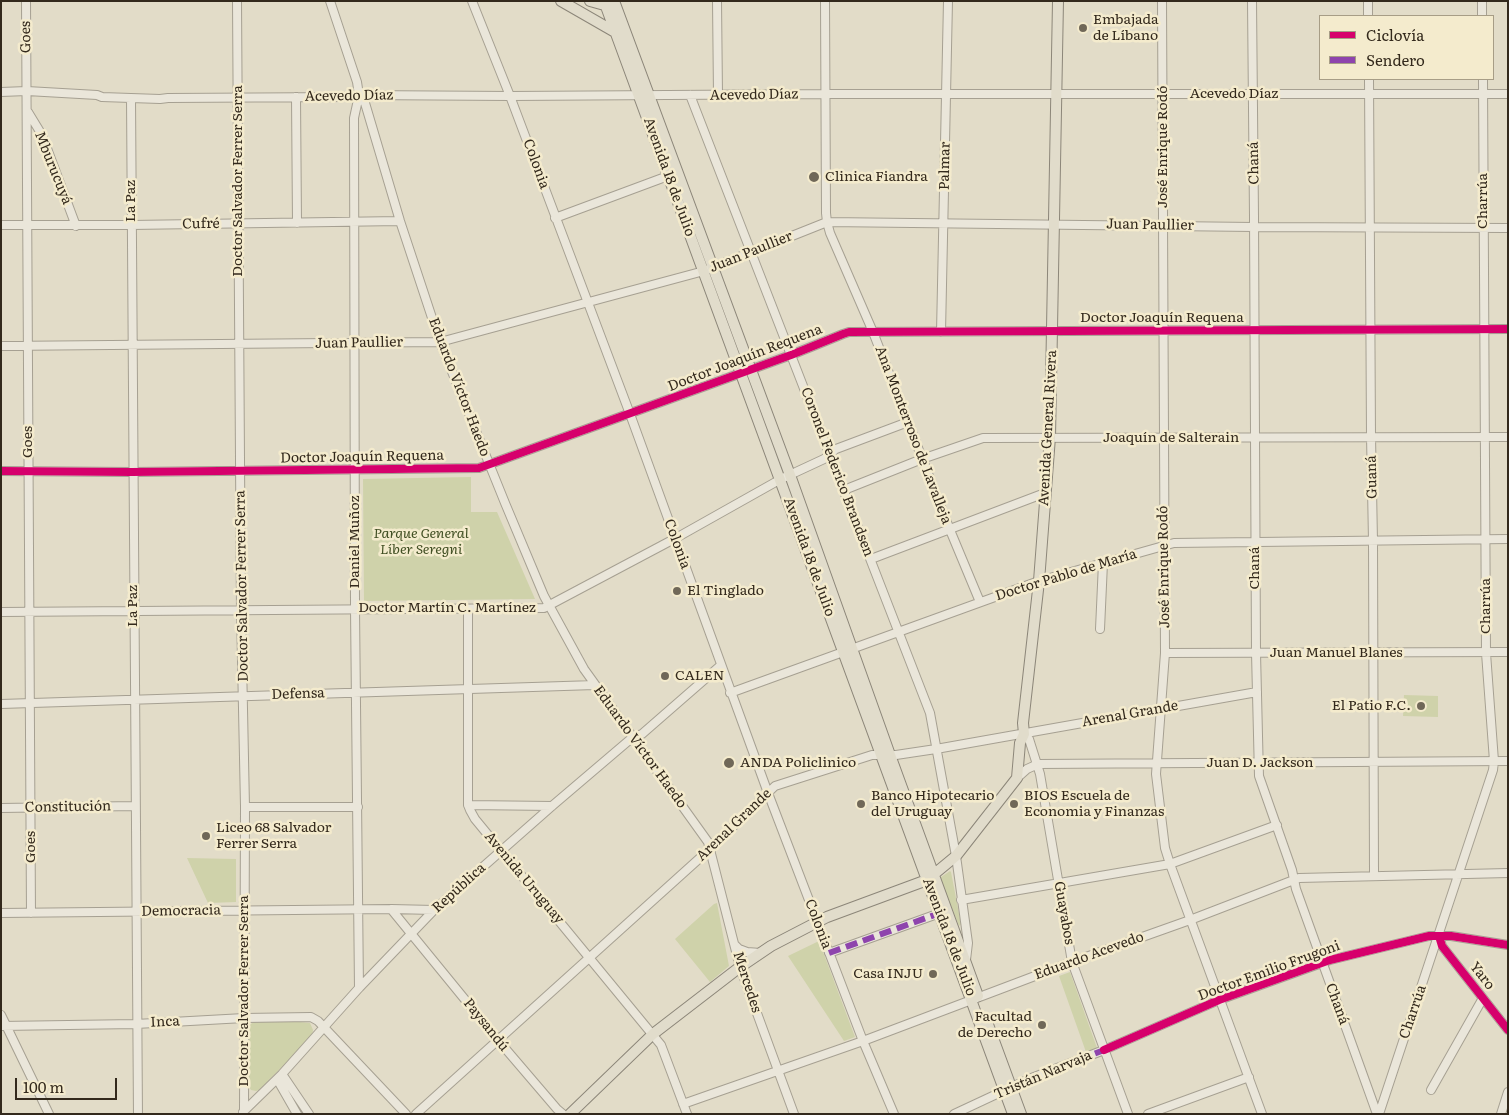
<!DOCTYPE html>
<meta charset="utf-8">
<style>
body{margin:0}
#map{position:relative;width:1509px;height:1115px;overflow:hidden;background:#e2dcc8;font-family:Literata,serif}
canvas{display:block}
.frame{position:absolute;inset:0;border:2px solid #33291c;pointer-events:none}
.legend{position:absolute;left:1319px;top:15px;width:175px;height:65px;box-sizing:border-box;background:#f4ebcd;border:1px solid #a79d86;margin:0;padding:6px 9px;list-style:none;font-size:15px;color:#33291c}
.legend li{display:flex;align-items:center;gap:10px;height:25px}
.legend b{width:25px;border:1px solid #a79d86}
.scale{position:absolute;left:15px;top:1078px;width:102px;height:22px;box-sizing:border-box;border:2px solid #33291c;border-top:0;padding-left:6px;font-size:15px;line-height:18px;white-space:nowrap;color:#33291c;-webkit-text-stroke:4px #f4ebcd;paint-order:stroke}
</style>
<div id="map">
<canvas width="1509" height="1115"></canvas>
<div class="frame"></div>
<ul class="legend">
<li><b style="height:6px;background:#d6006c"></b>Ciclovía</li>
<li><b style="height:6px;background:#8e44ad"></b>Sendero</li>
</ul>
<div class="scale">100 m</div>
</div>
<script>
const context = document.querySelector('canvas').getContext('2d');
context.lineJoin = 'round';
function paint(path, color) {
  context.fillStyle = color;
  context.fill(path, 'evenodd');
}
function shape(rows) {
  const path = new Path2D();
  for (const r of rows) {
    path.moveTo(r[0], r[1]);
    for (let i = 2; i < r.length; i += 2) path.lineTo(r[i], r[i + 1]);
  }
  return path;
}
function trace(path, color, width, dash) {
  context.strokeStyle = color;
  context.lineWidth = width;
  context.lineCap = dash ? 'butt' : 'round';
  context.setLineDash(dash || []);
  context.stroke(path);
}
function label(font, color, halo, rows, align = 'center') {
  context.font = font + ' Literata,serif';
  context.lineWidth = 5;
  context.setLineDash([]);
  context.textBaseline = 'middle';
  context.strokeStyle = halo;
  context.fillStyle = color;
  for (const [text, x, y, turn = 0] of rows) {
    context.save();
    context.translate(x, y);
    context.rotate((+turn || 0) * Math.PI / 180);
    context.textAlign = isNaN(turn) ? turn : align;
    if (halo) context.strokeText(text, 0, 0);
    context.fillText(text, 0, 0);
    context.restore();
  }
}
paint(shape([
 [471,477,471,512,497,512,535,599,364,601,363,479],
 [1404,695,1438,696,1438,717,1403,716],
 [187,858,236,859,236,902,208,903],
 [950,871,951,872,961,924,959,926,941,880,941,877],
 [717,903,729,966,710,982,675,939,714,904],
 [819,941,855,1037,844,1041,788,956],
 [1070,972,1097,1048,1086,1052,1059,976],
 [291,1021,310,1023,313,1030,312,1037,259,1090,256,1091,251,1090,248,1085,249,1025,254,1022]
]), '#cfd2aa');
const minor = shape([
 [26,1,31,913],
 [237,1,241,611,245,807,244,1111],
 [330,1,357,82,359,95,365,103,400,221,440,342,505,503,544,596,584,669,708,842,740,967,794,1114],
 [472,1,510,96,630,414,768,793,863,1041,894,1114],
 [717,1,718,95],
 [825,1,826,213,827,222,830,233,873,332,950,530,980,602],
 [1162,1,1165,653,1156,774,1165,848,1170,864,1262,1114],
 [1252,1,1254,217,1256,653,1259,776,1292,870,1296,889,1377,1114],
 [1368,1,1368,16],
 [1482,1,1482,16],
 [1369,79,1371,436,1373,541,1374,875],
 [1,92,27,91,97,95,102,97,160,99,168,98,342,97,359,95,510,96,825,94,1508,94],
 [359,95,354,118,355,609,359,988],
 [690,95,930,713,956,856,968,943,966,960],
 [296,97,297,223],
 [131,98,138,1114],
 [28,112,42,135,76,226],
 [555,218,668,176],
 [1,225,131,225,400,221],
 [941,332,948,1],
 [1,346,440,342,704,271,827,222,1254,227,1508,228],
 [1,471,132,472,479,468,791,355,843,334,849,332,1508,329],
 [844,490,922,459,983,438,1508,437],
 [871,559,1045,493],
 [468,609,468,805,470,810,475,819,661,1045,687,1114],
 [1,612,544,608,676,538,781,479,824,459,836,449,908,422],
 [1100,629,1103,563],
 [1165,653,1508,652],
 [730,693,1039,581,1174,543,1508,539],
 [1,704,595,685],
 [1024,734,1029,739,1040,774,1072,962,1128,1114],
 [1017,778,1027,769,1038,764,1508,761],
 [468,805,552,806],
 [245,807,358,807],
 [1,808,135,806],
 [961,900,1170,864,1277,825],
 [391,909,434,910],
 [1,913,391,909,498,1040,557,1109,563,1114],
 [1439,936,1442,946,1508,1030],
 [735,945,739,949,747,952,761,953],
 [829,953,940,913],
 [1,1015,49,1114],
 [1,1026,136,1024,244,1018,311,1017,318,1021,406,1114],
 [282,1074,309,1114],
 [277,1079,297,1114],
 [1431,1090,1483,998],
 [683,1104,863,1041,1072,962,1190,920,1299,878,1508,873],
 [243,1112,282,1074,359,988,434,910,552,806,633,737,642,734,720,666],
 [416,1114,711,848,775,786,872,755,896,755,936,749,1257,692],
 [954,1114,1029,1079,1104,1050,1219,1000,1330,960,1429,936,1451,936,1508,945],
 [1148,1114,1249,1077],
 [1379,1114,1493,770,1494,761,1486,653,1483,79],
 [1501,1114,1508,1092]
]);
const major = shape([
 [561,1,615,32],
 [590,1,608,6],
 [604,1,1013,1114],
 [614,1,790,475,890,755,978,996],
 [986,1019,1021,1114],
 [570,1114,653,1034,740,967,771,946,827,917,927,880,956,856,1017,778,1020,743,1024,734,1023,723,1039,581,1050,437,1058,1]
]);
trace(minor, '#a6a092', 10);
trace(major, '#8c8679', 12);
trace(minor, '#eae6da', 8);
trace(major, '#e1dccb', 10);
trace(shape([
 [829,953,940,913],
 [1012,1088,1029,1079,1104,1050]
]), '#8e44ad', 6, [12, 6]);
trace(shape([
 [1,471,132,472,479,468,791,355,843,334,849,332,1508,329],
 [1439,936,1442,946,1508,1030],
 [1104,1050,1219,1000,1330,960,1429,936,1451,936,1508,945]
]), '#d6006c', 8);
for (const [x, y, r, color] of [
 [1083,28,5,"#706858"],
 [814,177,6,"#706858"],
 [677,591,5,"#706858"],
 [665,676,5,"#706858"],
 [1421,706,5,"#706858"],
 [729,763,6,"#706858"],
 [861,804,5,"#706858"],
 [1014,804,5,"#706858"],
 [206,836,5,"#706858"],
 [933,974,5,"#706858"],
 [1042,1025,5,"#706858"]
]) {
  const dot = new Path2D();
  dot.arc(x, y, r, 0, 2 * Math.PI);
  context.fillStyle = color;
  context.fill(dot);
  trace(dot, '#f4ebcd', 2);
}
label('14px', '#33291c', '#f4ebcd', [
 ["Embajada",1093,20],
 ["de Líbano",1093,36],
 ["Clinica Fiandra",825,177],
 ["El Tinglado",687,591],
 ["CALEN",675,676],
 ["El Patio F.C.",1411,706,"right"],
 ["ANDA Policlinico",740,763],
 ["Banco Hipotecario",871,796],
 ["del Uruguay",871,812],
 ["BIOS Escuela de",1024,796],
 ["Economia y Finanzas",1024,812],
 ["Liceo 68 Salvador",216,828],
 ["Ferrer Serra",216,844],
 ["Casa INJU",923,974,"right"],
 ["Facultad",1032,1017,"right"],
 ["de Derecho",1032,1033,"right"]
], 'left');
label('14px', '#33291c', '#f4ebcd', [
 ["Goes",26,37,-91],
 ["Acevedo Díaz",1234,94],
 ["Acevedo Díaz",754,95,-1],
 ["Acevedo Díaz",349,96,-1],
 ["José Enrique Rodó",1163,147,-90],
 ["Chaná",1254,163,-91],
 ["Colonia",536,164,70],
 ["Palmar",945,166,-89],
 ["Mburucuyá",53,168,68],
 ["Avenida 18 de Julio",669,177,70],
 ["Doctor Salvador Ferrer Serra",238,181,-90],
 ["La Paz",131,201,-90],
 ["Charrúa",1483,201,-90],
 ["Cufré",201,224,-1],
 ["Juan Paullier",1150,225,1],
 ["Juan Paullier",751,252,-22],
 ["Doctor Joaquín Requena",1162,318],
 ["Juan Paullier",359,343,-1],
 ["Doctor Joaquín Requena",745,358,-21],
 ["Eduardo Víctor Haedo",459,387,69],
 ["Avenida General Rivera",1048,428,-87],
 ["Ana Monterroso de Lavalleja",913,435,69],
 ["Joaquín de Salterain",1171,438],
 ["Goes",28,442,-90],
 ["Doctor Joaquín Requena",362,457,-1],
 ["Coronel Federico Brandsen",837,472,69],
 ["Guaná",1372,477,-91],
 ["Daniel Muñoz",355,542,-90],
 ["Colonia",677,544,70],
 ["Avenida 18 de Julio",809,557,70],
 ["José Enrique Rodó",1164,567,-91],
 ["Chaná",1255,568,-90],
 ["Doctor Pablo de María",1066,575,-17],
 ["Doctor Salvador Ferrer Serra",242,586,-91],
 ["La Paz",133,606,-90],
 ["Charrúa",1486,606,-90],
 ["Doctor Martín C. Martínez",447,608],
 ["Juan Manuel Blanes",1336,653],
 ["Defensa",298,694,-2],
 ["Arenal Grande",1130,714,-10],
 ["Eduardo Víctor Haedo",640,747,54],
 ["Juan D. Jackson",1260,763],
 ["Constitución",68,807,-1],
 ["Arenal Grande",734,825,-44],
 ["Goes",31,847,-90],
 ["Avenida Uruguay",524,878,50],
 ["República",459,888,-42],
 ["Democracia",181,911,-1],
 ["Guayabos",1064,913,80],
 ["Colonia",818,924,69],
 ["Avenida 18 de Julio",949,937,69],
 ["Eduardo Acevedo",1089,956,-20],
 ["Doctor Emilio Frugoni",1269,971,-20],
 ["Yaro",1482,976,52],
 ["Mercedes",747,982,72],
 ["Doctor Salvador Ferrer Serra",244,991,-90],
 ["Chaná",1337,1004,70],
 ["Charrúa",1413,1012,-71],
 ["Inca",165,1022,-3],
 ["Paysandú",486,1025,51],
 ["Tristán Narvaja",1043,1075,-23]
]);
label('italic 14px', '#414f23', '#f4ebcd', [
 ["Parque General",421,534],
 ["Líber Seregni",421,550]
]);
</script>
